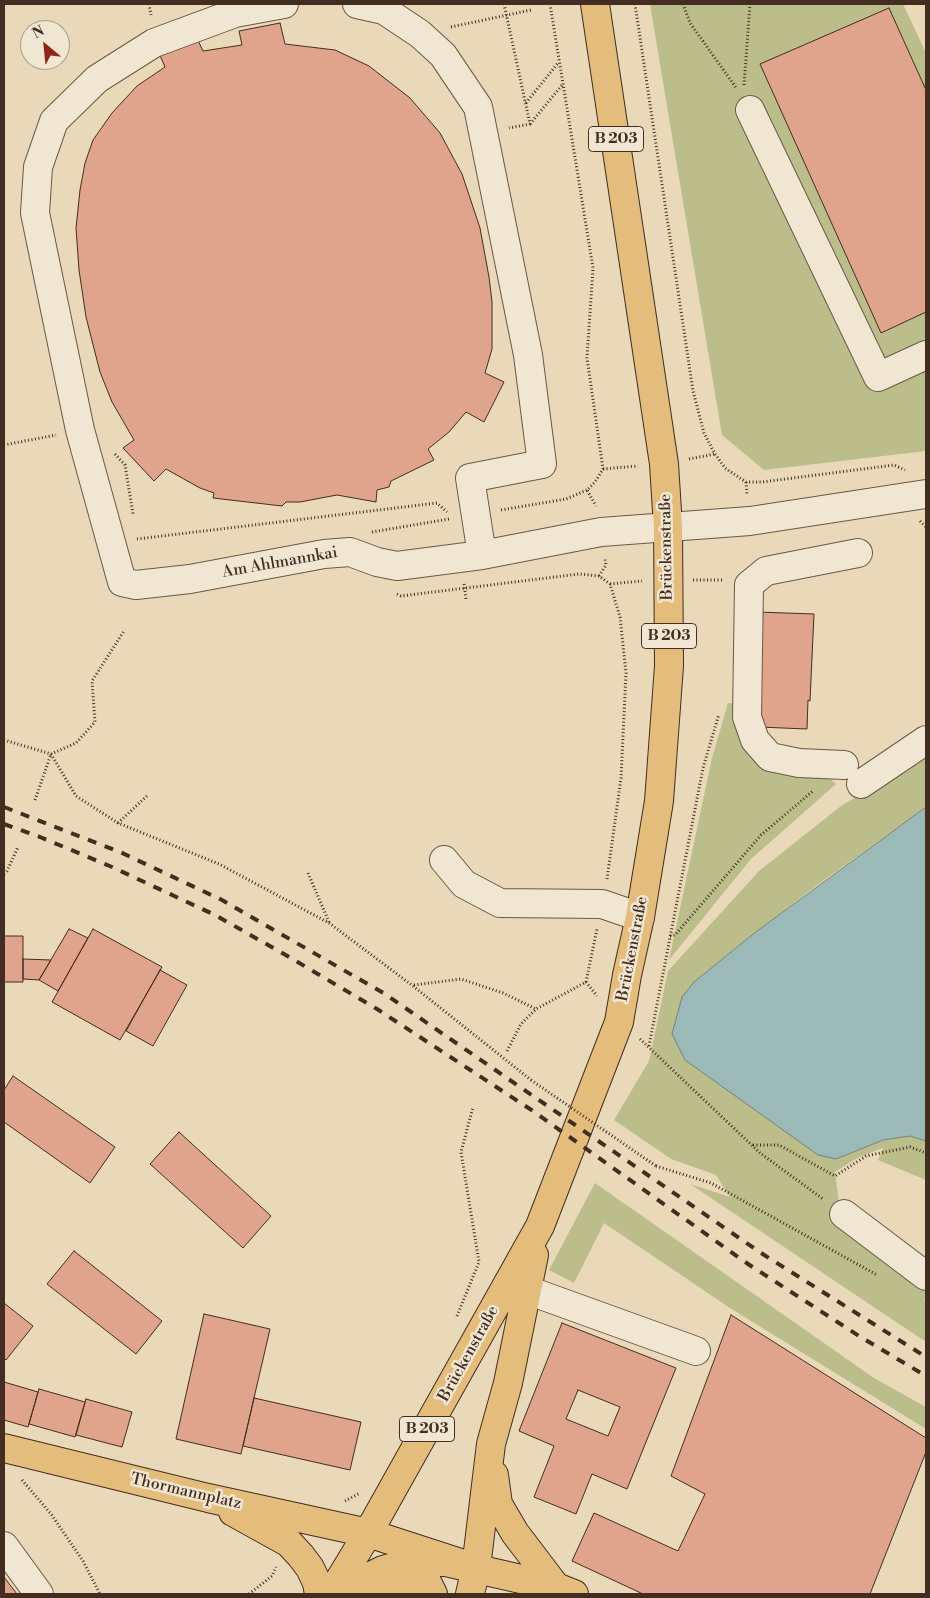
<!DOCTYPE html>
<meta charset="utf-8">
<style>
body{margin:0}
#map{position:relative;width:930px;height:1598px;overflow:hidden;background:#e9d9b8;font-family:"Libre Bodoni",serif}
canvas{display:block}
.frame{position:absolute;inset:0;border:5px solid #432d21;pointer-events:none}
.north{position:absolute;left:20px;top:20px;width:50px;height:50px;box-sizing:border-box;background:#f1e6d1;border:1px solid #ab9c8b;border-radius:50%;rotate:332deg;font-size:14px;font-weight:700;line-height:20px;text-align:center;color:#432d21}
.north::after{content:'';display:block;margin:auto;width:18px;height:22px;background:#8f2418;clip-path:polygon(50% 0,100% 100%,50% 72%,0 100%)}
</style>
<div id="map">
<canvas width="930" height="1598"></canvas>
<div class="frame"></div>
<div class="north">N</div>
</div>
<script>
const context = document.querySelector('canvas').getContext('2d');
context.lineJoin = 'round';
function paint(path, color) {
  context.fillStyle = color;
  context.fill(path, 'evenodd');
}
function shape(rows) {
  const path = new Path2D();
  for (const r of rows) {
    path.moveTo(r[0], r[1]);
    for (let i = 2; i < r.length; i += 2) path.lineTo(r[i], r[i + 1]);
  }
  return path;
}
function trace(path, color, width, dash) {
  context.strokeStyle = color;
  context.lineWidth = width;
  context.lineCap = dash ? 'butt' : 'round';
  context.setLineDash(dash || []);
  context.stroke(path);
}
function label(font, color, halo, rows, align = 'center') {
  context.font = font + ' "Libre Bodoni",serif';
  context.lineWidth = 5;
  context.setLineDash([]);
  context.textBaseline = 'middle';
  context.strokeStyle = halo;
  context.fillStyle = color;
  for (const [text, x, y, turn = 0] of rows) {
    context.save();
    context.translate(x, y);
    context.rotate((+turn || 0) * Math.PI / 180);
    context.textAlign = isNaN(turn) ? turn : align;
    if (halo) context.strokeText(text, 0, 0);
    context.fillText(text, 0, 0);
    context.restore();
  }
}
paint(shape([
 [650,4,903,4,926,53,926,451,764,470,722,435],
 [728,703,740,704,750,741,829,777,836,784,751,859,669,960,712,758],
 [926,753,926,807,816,886,757,931,694,982,836,1159,883,1140,910,1136,926,1141,926,1180,878,1160,883,1148,859,1157,835,1172,841,1218,926,1281,926,1296,924,1300,926,1301,926,1342,690,1184,730,1197,716,1175,671,1159,614,1120,649,1061,668,971,759,871,841,806,900,771],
 [595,1183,874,1378,926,1407,926,1429,730,1308,604,1223,574,1283,549,1270]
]), '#bbbe8b');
const water = shape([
 [926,807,926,1141,910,1136,883,1140,836,1159,818,1155,685,1060,672,1034,682,997,694,982,757,931,926,807]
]);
paint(water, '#9ab9b7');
trace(water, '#77817b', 1);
const building = shape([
 [889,8,926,90,926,312,881,333,760,64,889,8],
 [280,23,285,44,335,50,369,66,410,98,440,133,462,174,480,228,489,277,492,302,492,349,485,373,504,382,484,422,466,412,449,432,428,449,434,460,391,481,389,487,377,490,376,502,337,495,300,502,286,502,282,506,213,498,214,493,200,488,166,469,154,481,123,448,134,440,112,402,100,372,86,317,79,270,76,228,80,190,85,163,93,140,112,113,137,86,165,67,158,51,195,34,203,51,242,45,239,31,280,23],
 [757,612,814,614,810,701,808,700,807,729,759,727,757,612],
 [69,929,88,938,58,991,39,980,69,929],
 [93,929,162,967,120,1040,52,1002,93,929],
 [4,936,23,936,23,982,4,982,4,936],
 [23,959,51,960,39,980,23,979,23,959],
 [160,970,187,985,153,1046,126,1031,160,970],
 [13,1076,115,1147,90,1183,4,1122,4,1090,13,1076],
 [179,1132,271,1216,243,1248,150,1164,179,1132],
 [74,1251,162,1321,136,1354,47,1284,74,1251],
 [4,1303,33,1326,6,1360,4,1358,4,1303],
 [204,1314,270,1329,241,1454,176,1439,204,1314],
 [731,1315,926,1438,926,1452,870,1594,643,1594,572,1561,594,1513,678,1551,705,1494,671,1476,731,1315],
 [562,1323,676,1368,627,1489,592,1474,576,1514,534,1497,554,1446,519,1431,562,1323],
 [578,1390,620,1407,608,1436,566,1419,578,1390],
 [4,1382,38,1392,28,1427,4,1420,4,1382],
 [39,1389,85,1402,75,1437,29,1424,39,1389],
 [254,1398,361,1422,350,1470,243,1446,254,1398],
 [86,1399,132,1412,122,1447,76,1435,86,1399],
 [4,1577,17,1594,4,1594,4,1577]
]);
paint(building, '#dfa48b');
trace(building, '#432d21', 1);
const minor = shape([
 [284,4,235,13,154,43,97,79,54,121,38,167,35,213,80,430,122,582,136,585,190,579,324,554,350,552,377,562,397,566,482,555,601,532,750,521,926,494],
 [357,4,384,10,420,34,443,55,478,107,528,355,542,464,470,478,482,555],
 [750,110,878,377,926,355],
 [844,765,799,763,770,757,755,740,747,717,749,585,766,571,858,553],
 [861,784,926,740],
 [444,860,464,884,500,903,602,904,640,917],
 [844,1214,926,1276],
 [527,1290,696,1351],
 [4,1546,39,1594]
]);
const major = shape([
 [4,1448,208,1498,368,1533,476,1568],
 [494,1475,498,1504,515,1533,556,1587],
 [233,1512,289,1543,301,1556,310,1568,317,1583,319,1594],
 [403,1553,426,1580,433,1594],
 [357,1583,406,1590,412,1594],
 [331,1594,368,1533,540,1226,619,1022,627,975,640,917,659,801,669,666,668,527,664,464,595,4],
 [343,1594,357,1583,383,1570,412,1562,446,1562,556,1587,574,1594],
 [470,1594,476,1568,491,1444,508,1383,534,1255]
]);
trace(minor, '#6c5847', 30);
trace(major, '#432d21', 30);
trace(shape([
 [149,4,151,15],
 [504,4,530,124,509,128],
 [550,4,593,268,587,358,603,469,595,482,587,490,596,506],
 [635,4,693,391,704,433,715,454,725,468,746,482,762,482,894,465,905,470],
 [683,4,690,23,737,89],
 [451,27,531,10],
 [744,85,750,4],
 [526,103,558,63],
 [530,124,563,84],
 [4,445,56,435],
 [115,454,125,465,133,514],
 [689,459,715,454],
 [603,469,638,466],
 [746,482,747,495],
 [501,510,566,499,587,490],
 [920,521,926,527],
 [372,532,449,519],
 [137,539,437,503,447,512],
 [599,576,606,565,605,558],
 [693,580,724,580],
 [464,584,466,599],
 [610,584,642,581],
 [397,594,401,596,579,574,599,576,610,584,620,617,626,673,621,778,607,879],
 [4,740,51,754,76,743,95,722,92,681,124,631],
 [51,754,76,796,118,823,219,864,329,923,413,986,531,1080],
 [35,800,51,754],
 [118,823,148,795],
 [308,873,329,922],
 [4,874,7,871,18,847],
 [670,936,675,935,761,835,813,791],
 [586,982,597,996],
 [414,985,461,979,503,993,536,1009],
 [640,1039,760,1153,823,1199],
 [649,1046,703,768,719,714],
 [507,1051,521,1024,536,1009,586,982,597,929],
 [753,1145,779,1145,835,1176,866,1156,910,1147,926,1153],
 [656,1166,711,1183,877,1275],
 [457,1316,479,1262,461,1152,473,1107],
 [22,1480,51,1514,83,1561,100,1594],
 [345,1501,360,1493],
 [249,1594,272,1576,276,1567]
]), '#432d21', 3, [1, 2.5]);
trace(minor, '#f1e6d1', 28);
trace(major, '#e4bc7c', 28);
trace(shape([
 [4,807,120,852,222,900,385,994,761,1253,926,1357],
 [4,824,40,837,112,867,215,915,284,954,377,1009,533,1111,748,1264,859,1336,926,1376]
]), '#432d21', 4, [9, 9]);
trace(shape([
 [531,1080,656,1166]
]), '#432d21', 3, [1, 2.5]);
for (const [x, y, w] of [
 [616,139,55],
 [669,636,55],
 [427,1429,55]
]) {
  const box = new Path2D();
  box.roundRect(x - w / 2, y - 12.5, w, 25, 4);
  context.fillStyle = '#f1e6d1';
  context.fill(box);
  trace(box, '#432d21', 1);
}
label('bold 15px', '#432d21', null, [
 ["B 203",616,139],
 ["B 203",669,636],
 ["B 203",427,1429]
]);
label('16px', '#432d21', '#f1e6d1', [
 ["Brückenstraße",667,547,-91],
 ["Am Ahlmannkai",280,563,-10],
 ["Brückenstraße",633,949,-79],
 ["Brückenstraße",469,1354,-61],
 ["Thormannplatz",186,1492,13]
]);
</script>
